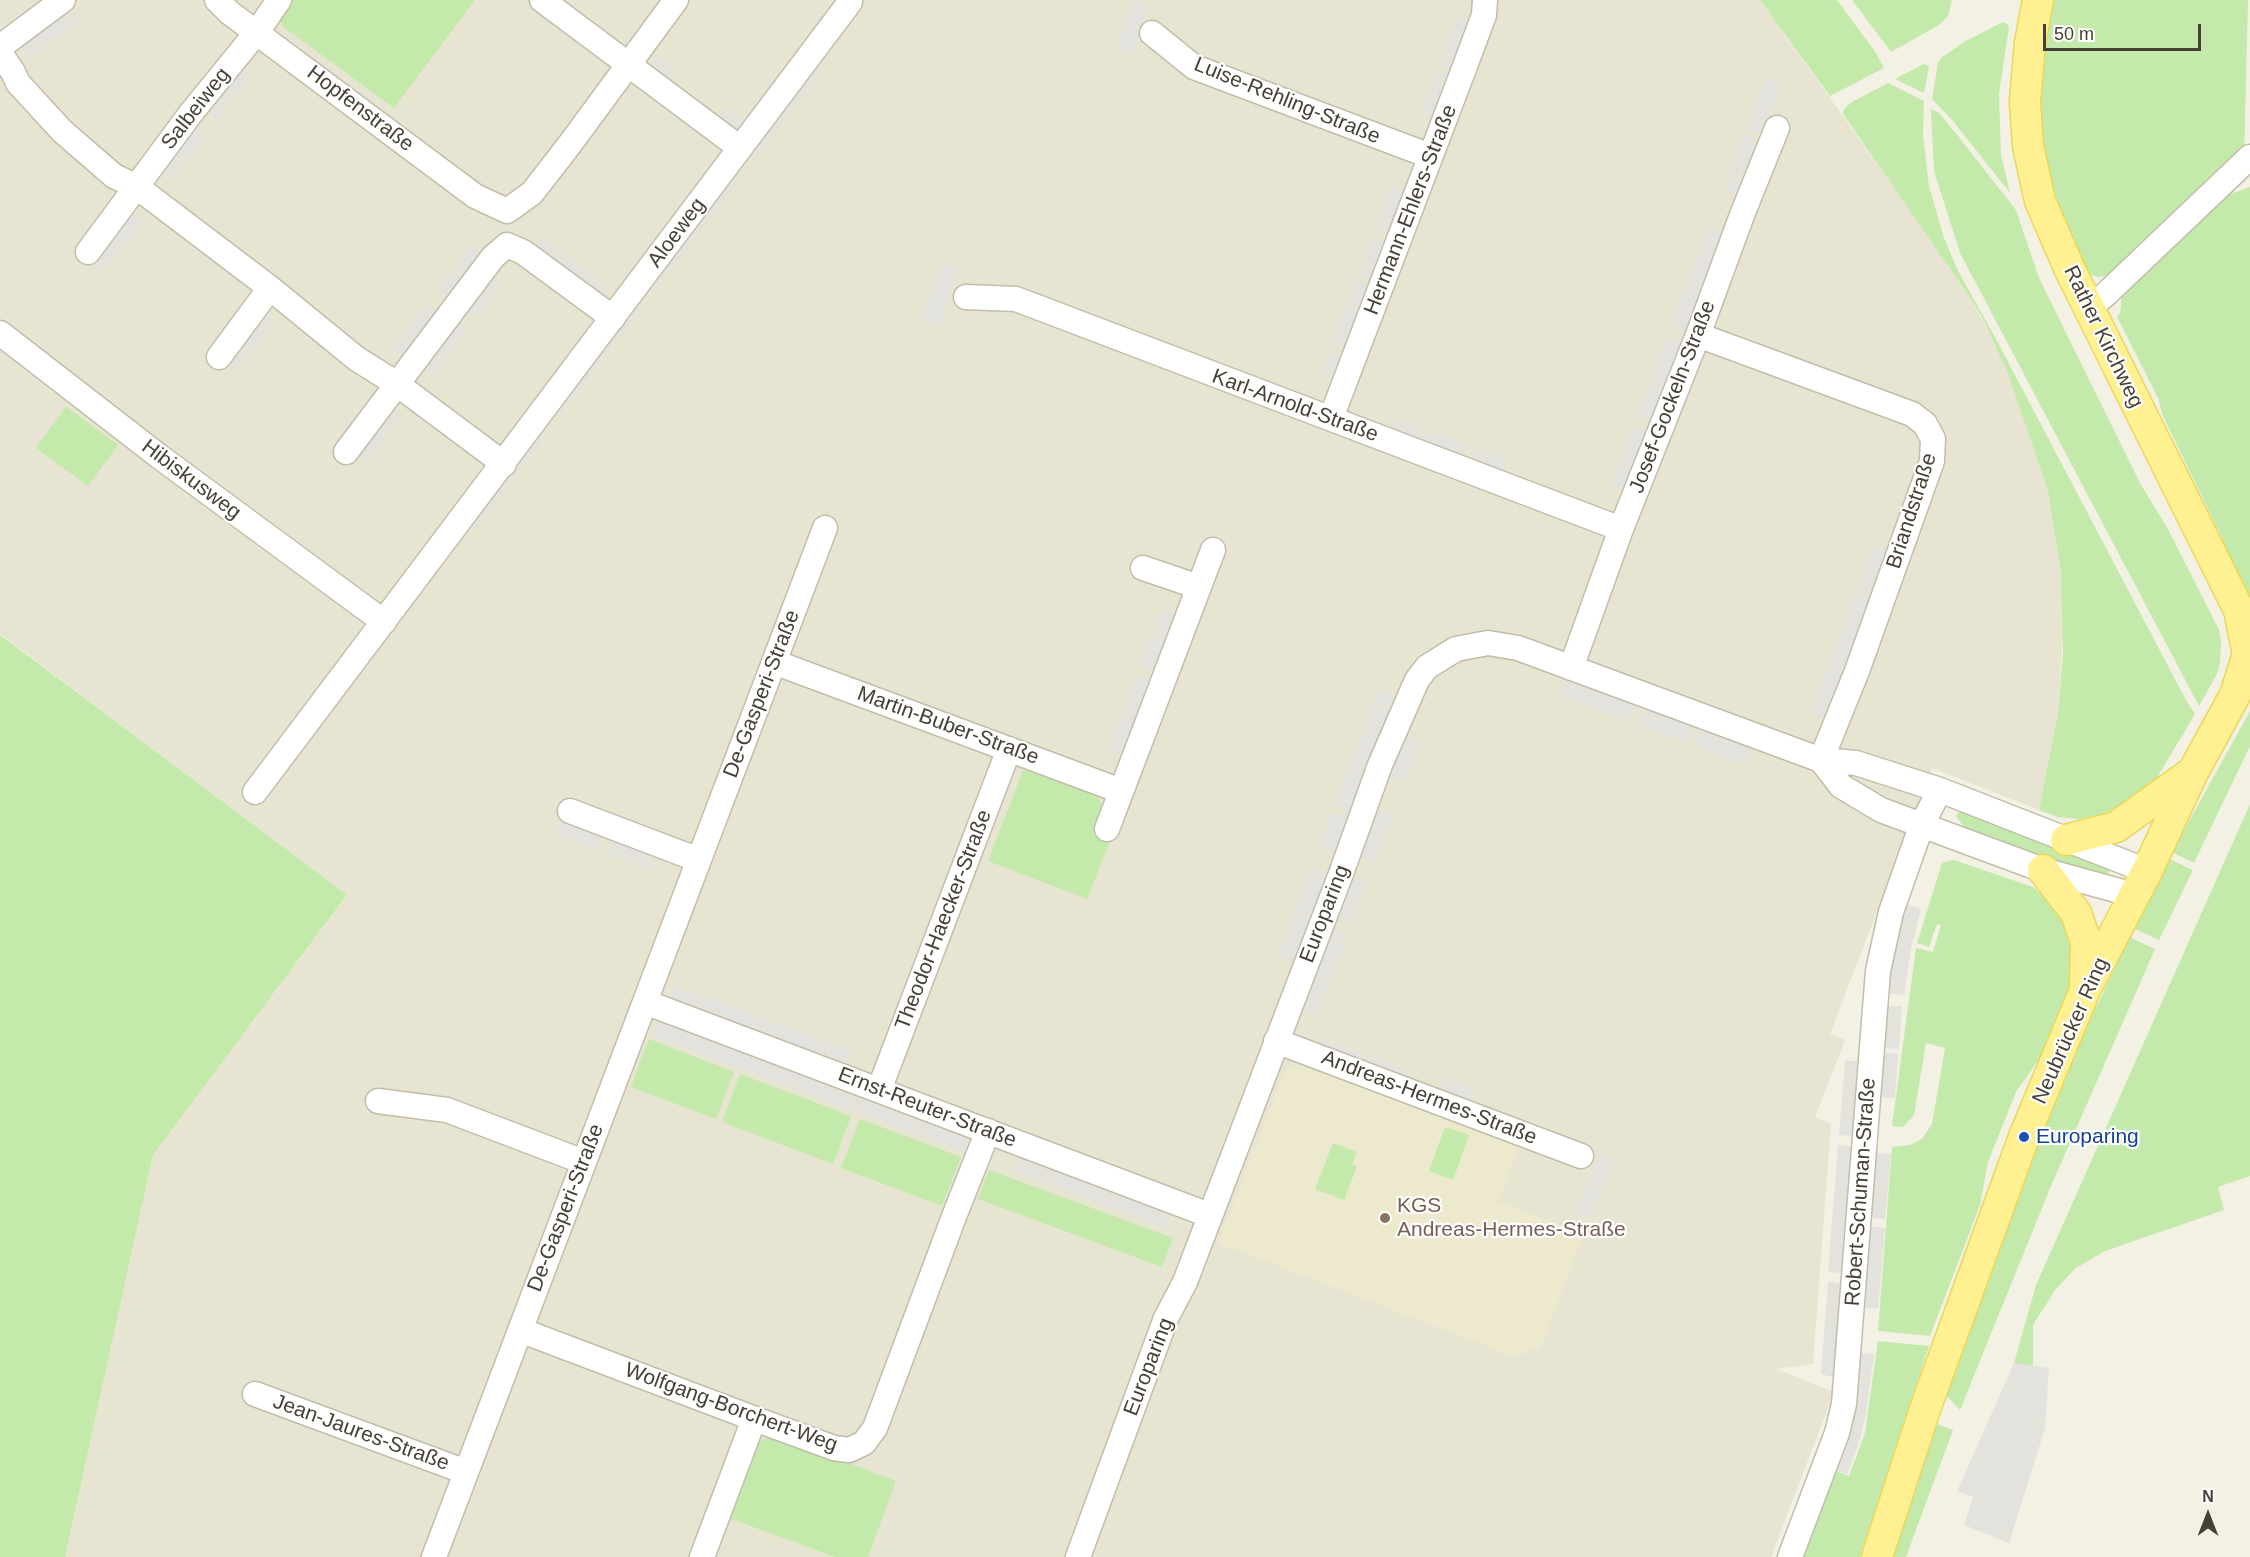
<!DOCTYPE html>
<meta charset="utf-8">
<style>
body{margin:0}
#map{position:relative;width:2250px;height:1557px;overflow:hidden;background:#f3f1e4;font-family:Helvetica,sans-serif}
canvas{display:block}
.north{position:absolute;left:2178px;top:1485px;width:60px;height:60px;-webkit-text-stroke:4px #fff;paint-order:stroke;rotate:0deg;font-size:16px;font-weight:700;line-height:24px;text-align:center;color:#464134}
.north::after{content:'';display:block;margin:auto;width:21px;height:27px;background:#464134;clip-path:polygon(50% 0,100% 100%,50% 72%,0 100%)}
.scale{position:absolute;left:2043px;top:24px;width:158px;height:27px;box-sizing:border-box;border:3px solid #464134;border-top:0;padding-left:8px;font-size:18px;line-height:21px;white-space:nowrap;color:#464134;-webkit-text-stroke:4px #fff;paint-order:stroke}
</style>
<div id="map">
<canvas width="2250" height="1557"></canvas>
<div class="north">N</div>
<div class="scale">50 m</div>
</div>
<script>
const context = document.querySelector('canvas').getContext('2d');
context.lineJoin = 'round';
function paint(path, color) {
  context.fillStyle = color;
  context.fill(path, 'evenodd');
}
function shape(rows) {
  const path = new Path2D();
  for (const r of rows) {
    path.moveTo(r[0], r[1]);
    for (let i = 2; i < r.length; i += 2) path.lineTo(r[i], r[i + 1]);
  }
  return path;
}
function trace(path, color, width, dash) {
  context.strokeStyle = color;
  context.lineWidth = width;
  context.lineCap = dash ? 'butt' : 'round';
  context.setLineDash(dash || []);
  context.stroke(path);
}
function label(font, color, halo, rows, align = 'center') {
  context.font = font + ' Helvetica,sans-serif';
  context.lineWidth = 4.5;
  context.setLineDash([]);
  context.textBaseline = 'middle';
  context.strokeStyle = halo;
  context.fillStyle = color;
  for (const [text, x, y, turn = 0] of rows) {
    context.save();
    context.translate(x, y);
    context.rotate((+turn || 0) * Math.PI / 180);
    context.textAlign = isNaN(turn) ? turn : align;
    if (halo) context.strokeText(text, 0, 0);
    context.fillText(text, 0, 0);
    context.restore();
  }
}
paint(shape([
 [0,0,1760,0,1940,252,1965,290,1995,342,2007,371,2048,491,2059,548,2064,619,2058,713,2039,810,1932,768,1830,1034,1845,1040,1815,1117,1831,1124,1813,1364,1776,1369,1834,1392,1771,1557,65,1557,153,1155,347,896,0,634]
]), '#e8e4d2');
paint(shape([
 [1305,1065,1519,1148,1499,1202,1584,1234,1541,1346,1516,1357,1218,1243,1284,1072,1293,1066]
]), '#ede9cd');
paint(shape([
 [289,0,475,0,394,108,281,25,281,16],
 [1760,0,1837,0,1876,53,1884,68,1830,96],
 [1852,0,1952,0,1948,16,1939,25,1891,52],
 [2055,0,2248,0,2244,158,2111,275,2098,277,2088,274,2064,229,2044,163,2039,103,2045,34],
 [2003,22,2007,24,2009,27,1999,94,2001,155,2010,193,1953,121,1932,99,1938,63,1941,58,1964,42],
 [1924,64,1929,66,1924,93,1895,79],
 [1888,83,1924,101,1923,135,1929,186,1944,238,1958,271,1996,339,2187,702,2195,714,2155,781,2122,806,2095,817,2078,819,2057,817,2039,810,2058,713,2063,653,2061,572,2048,491,2007,371,1983,319,1965,290,1843,114,1844,109,1852,102],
 [1931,109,1939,113,1958,136,2016,210,2039,278,2141,485,2168,529,2219,630,2221,642,2220,663,2216,676,2199,706,1960,253,1934,171],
 [2250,187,2250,594,2230,560,2221,536,2163,416,2158,398,2117,317,2120,313,2122,295,2222,197],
 [66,407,118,445,88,486,36,448],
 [0,635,347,895,153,1155,65,1557,0,1557],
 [2250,711,2250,746,2194,863,2172,852],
 [1033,769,1095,792,1101,802,1102,813,1093,835,1110,842,1087,899,988,861,1023,771],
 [2250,804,2250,1176,2218,1187,2224,1210,2105,1251,2076,1268,2055,1290,2033,1325,2033,1367,2014,1363,2036,1285],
 [1959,811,2111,868,2103,882,1966,830,1956,816],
 [2169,859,2193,870,2159,940,2133,928],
 [1954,860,2033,887,2055,906,2069,931,2074,957,2072,980,2039,1059,2016,1092,1988,1162,1980,1205,1930,1336,1878,1331,1892,1147,1910,1145,1922,1139,1932,1124,1945,1048,1926,1043,1914,1115,1903,1127,1892,1126,1916,948,1933,952,1941,925,1937,924,1929,947,1917,943,1942,863],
 [2129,937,2155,949,2051,1186,1960,1410,1941,1390,2085,1021,2098,1004],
 [649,1039,734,1072,716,1119,631,1087],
 [740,1074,851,1116,833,1164,722,1122],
 [860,1119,961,1157,942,1206,841,1168],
 [1445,1127,1469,1135,1453,1180,1429,1171],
 [1333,1143,1357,1152,1352,1164,1357,1166,1344,1200,1315,1189],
 [989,1170,1173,1238,1162,1267,978,1199],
 [1878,1341,1929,1346,1860,1557,1803,1557,1834,1470,1849,1476,1865,1433],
 [1931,1422,1953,1430,1906,1557,1882,1557],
 [780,1437,896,1481,868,1557,835,1557,726,1517,752,1451,763,1439]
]), '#c3eaaa');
paint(shape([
 [1133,1,1149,7,1132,53,1117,47],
 [68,5,80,20,31,56,21,42],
 [1457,16,1473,22,1454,71,1438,65],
 [656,55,676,70,665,84,645,70],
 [238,66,251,76,217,119,204,109],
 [817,66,821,70,753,160,749,156],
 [1437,70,1452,76,1436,117,1421,112],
 [1766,79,1781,85,1762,134,1747,128],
 [724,107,749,126,738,140,713,120],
 [192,128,205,138,172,181,159,171],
 [1744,134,1760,140,1739,194,1724,188],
 [730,181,735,184,655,290,651,286],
 [1391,187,1407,193,1391,235,1375,229],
 [131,213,143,222,103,272,91,263],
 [1708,229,1724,235,1687,332,1671,326],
 [543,237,606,284,596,297,534,249],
 [1371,238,1388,244,1375,280,1358,274],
 [472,245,484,255,452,298,440,289],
 [943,262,960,269,940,325,922,318],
 [490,276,502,284,478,316,467,307],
 [1357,278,1373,285,1348,347,1332,341],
 [427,305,439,315,406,358,394,349],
 [636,306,640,310,595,370,561,414,557,411],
 [263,312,275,321,237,370,226,361],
 [456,323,467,332,434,375,422,366],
 [1667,337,1683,343,1653,422,1637,416],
 [1329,353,1345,359,1337,379,1321,373],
 [389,408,400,417,368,460,356,451],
 [1395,418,1422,428,1417,442,1390,433],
 [1634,425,1650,431,1627,491,1611,485],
 [1428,431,1468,445,1463,459,1423,445],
 [537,436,542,440,475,530,470,526],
 [1475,448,1508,460,1503,474,1470,462],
 [1873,548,1890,553,1826,719,1810,713],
 [1162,611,1178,617,1156,671,1139,665],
 [1136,676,1152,682,1123,757,1108,751],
 [1567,679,1636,706,1629,722,1561,695],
 [1378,690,1394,696,1350,812,1335,806],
 [1646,710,1694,727,1688,743,1640,726],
 [1700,730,1752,749,1746,765,1694,746],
 [1405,735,1421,741,1406,782,1390,776],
 [1377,809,1393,815,1375,863,1360,857],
 [1332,812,1348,818,1335,852,1319,846],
 [561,819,603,834,597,850,555,834],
 [614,838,656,854,650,870,608,854],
 [1311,867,1327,873,1293,962,1278,956],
 [1353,875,1368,881,1352,922,1337,917],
 [1904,903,1921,909,1911,949,1904,995,1886,993,1892,952],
 [1332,928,1348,934,1317,1016,1301,1009],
 [673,985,853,1052,847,1068,667,1001],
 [1884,1006,1902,1006,1899,1049,1882,1048],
 [658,1020,970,1136,964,1152,652,1036],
 [1323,1040,1403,1069,1412,1082,1317,1046],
 [1881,1052,1898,1054,1895,1098,1878,1097],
 [1845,1060,1861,1062,1856,1136,1839,1135],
 [1442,1078,1472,1088,1473,1106,1442,1093],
 [1838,1145,1855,1147,1845,1273,1828,1272],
 [1875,1153,1891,1154,1885,1219,1869,1218],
 [1599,1154,1614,1160,1592,1218,1576,1212],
 [1021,1156,1171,1213,1166,1229,1015,1171],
 [1869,1226,1885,1228,1878,1309,1862,1307],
 [1828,1282,1843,1283,1836,1378,1821,1374],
 [1858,1353,1874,1354,1866,1414,1860,1440,1847,1474,1833,1469],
 [2014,1363,2049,1368,2045,1428,2009,1543,1964,1525,1973,1497,1957,1491]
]), '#e3e2dd');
const minor = shape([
 [217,0,230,13,475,196,507,211,532,193,570,144,676,0],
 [542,0,740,148],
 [1152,33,1194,67,1430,156],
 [0,47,63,0],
 [0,53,13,72,18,83,62,131,114,176,137,187,270,288,357,359,397,384,504,464],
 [507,245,523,252,613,318],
 [88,252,191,113,257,32,279,0],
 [966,297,1016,299,1621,529],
 [2089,308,2106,294,2250,157],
 [0,333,160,457,384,622],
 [1698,335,1912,414,1925,424,1933,439,1932,461,1857,671,1821,760],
 [219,357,270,288],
 [1331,418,1465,66,1484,15,1485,0],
 [346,452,493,257,507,245],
 [1143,568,1199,587],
 [774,662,1121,791],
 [1571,668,1621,529,1698,335,1742,215,1777,128],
 [1821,760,1841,786,1881,810,2043,870,2134,895],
 [255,792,850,2],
 [570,811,699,860],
 [1107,829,1213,550],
 [645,1002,1209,1215],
 [1276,1041,1581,1156],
 [879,1090,1009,749],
 [378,1101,447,1110,584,1162],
 [520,1330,763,1422,834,1448,849,1450,864,1443,875,1428,955,1214,988,1131],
 [255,1394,466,1472],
 [434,1557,825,528],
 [702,1557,754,1419],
 [1078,1557,1166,1318,1185,1282,1342,871,1380,765,1417,680,1427,667,1456,649,1488,643,1518,648,1821,760,1856,763,1940,790,2147,871],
 [1790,1557,1837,1433,1844,1404,1878,971,1891,912,1922,824,1940,790]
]);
const major = shape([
 [2066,840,2116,827,2190,774],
 [2043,870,2076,913,2086,942,2085,984],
 [1877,1557,1925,1409,2024,1137,2085,990,2147,871,2193,772,2235,695,2248,654,2239,610,2070,270,2040,201,2028,146,2025,102,2030,43,2038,0]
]);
trace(minor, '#c2bda9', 27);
trace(major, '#ebd65a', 33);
trace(minor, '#fff', 24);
trace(major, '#fff191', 30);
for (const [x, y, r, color] of [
 [2024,1137,6,"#1a4fb4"],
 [1385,1218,6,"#8d6e63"]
]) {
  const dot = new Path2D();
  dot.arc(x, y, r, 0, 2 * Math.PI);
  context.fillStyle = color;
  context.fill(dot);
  trace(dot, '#fff', 2);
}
label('21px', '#464134', '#fff', [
 ["Luise-Rehling-Straße",1287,101,22],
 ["Salbeiweg",196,109,-52],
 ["Hopfenstraße",360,109,37],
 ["Hermann-Ehlers-Straße",1411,210,-69],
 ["Aloeweg",677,233,-53],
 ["Rather Kirchweg",2103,337,64],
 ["Josef-Gockeln-Straße",1673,397,-69],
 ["Karl-Arnold-Straße",1295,406,20],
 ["Hibiskusweg",191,480,37],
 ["Briandstraße",1912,511,-72],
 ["De-Gasperi-Straße",762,694,-69],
 ["Martin-Buber-Straße",948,726,20],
 ["Europaring",1325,914,-69],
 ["Theodor-Haecker-Straße",944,920,-69],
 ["Neubrücker Ring",2071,1031,-66],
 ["Andreas-Hermes-Straße",1429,1098,21],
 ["Ernst-Reuter-Straße",927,1108,21],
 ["Robert-Schuman-Straße",1861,1192,-86],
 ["De-Gasperi-Straße",566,1208,-69],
 ["Europaring",1149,1367,-69],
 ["Wolfgang-Borchert-Weg",731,1408,20],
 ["Jean-Jaures-Straße",361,1433,20]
]);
label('21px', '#164399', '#fff', [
 ["Europaring",2036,1137]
], 'left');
label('21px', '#785e54', '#fff', [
 ["KGS",1397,1206],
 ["Andreas-Hermes-Straße",1397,1230]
], 'left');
</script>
